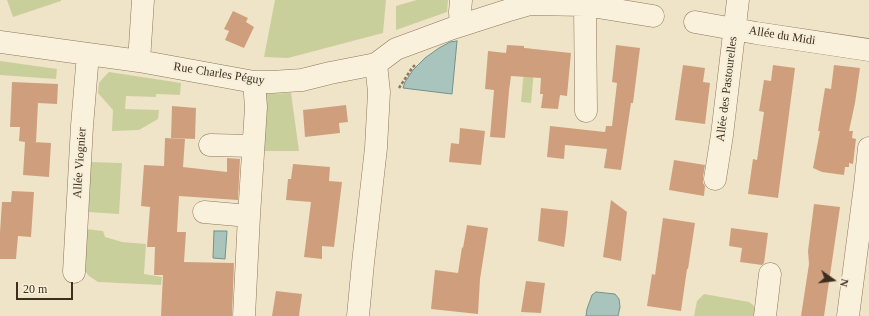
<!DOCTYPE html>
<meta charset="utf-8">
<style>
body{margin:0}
#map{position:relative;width:869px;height:316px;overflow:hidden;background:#f0e4c8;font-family:"Times New Roman",serif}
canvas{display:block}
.north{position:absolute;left:813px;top:260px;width:40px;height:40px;-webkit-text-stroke:3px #f7eed8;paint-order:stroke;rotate:104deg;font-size:11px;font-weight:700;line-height:16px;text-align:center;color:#3d2e20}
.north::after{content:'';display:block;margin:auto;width:14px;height:18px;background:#3d2e20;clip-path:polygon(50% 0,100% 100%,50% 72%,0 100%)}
.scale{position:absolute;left:16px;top:282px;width:57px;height:18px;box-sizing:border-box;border:2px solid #3d2e20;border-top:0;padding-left:5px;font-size:12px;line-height:14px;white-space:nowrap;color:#3d2e20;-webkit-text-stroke:3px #f7eed8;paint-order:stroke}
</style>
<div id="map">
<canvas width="869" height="316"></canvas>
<div class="north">N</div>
<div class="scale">20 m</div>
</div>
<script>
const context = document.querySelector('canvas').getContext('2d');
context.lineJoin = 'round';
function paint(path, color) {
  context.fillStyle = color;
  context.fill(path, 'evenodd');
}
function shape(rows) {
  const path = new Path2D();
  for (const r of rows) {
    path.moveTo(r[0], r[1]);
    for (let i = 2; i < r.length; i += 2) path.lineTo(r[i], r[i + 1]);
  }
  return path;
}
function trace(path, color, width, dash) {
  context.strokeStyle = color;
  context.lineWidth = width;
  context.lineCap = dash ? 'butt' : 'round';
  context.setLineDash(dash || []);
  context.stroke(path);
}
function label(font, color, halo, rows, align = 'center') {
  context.font = font + ' "Times New Roman",serif';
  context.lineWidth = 4;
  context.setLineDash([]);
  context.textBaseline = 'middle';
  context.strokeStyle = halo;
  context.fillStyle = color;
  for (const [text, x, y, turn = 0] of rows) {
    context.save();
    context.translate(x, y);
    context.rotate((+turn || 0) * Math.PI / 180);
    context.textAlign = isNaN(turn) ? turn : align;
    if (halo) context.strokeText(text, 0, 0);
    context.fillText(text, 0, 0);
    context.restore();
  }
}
paint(shape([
 [7,0,61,0,61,1,13,17],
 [275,0,386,0,383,33,288,58,264,57],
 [417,0,448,0,447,12,396,30,396,6],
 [526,48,547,51,534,70,531,103,521,102],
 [0,61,57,69,56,79,0,75],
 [109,72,181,83,180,95,156,94,156,97,126,96,125,109,159,110,158,119,139,130,112,131,113,110,98,93,99,83,103,78],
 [291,93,299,151,257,151,261,94],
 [90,162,122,163,119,214,87,212],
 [86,229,103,231,105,237,122,242,146,244,144,274,162,277,161,285,98,282,89,276,85,271],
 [704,294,749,302,753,305,757,312,756,316,694,316,697,301]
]), '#c9cf9b');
const water = shape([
 [457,41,452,94,403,88,405,82,413,70,425,58,439,48,450,42,457,41],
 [214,231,227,231,225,259,213,258,214,231],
 [596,292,615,294,619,299,620,307,618,316,586,316,587,309,592,295,596,292]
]);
paint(water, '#a9c4bc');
trace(water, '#6f938a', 1);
paint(shape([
 [233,11,248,18,246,22,254,27,244,48,225,40,229,31,224,29],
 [507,45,524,46,524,48,571,53,567,96,560,95,558,109,541,108,543,94,540,94,541,78,511,76,509,91,505,138,490,137,494,90,485,89,488,51,506,53],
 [616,45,640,48,633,103,631,103,621,170,604,168,607,149,565,145,564,159,547,157,550,126,605,132,606,126,612,126,617,83,612,82],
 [683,65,705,68,703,82,710,83,705,124,675,120],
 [773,65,795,68,778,198,748,194,753,159,757,160,764,112,759,111,764,80,771,81],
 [834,65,860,68,855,103,849,131,853,131,852,138,856,139,853,164,849,163,849,167,845,167,844,175,822,172,813,168,820,131,818,131,825,88,831,89],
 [12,82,58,84,57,104,38,103,36,142,33,142,51,143,49,177,23,175,25,142,19,141,20,127,10,127],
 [346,105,348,122,339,123,340,133,305,137,303,110],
 [172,106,196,108,195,139,171,138],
 [460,128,485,131,481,165,449,162,451,143,459,144],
 [165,138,185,139,183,167,227,172,227,158,240,159,238,200,179,196,177,232,186,232,184,262,234,263,232,316,161,316,163,275,154,275,155,247,147,247,150,207,141,206,144,165,164,166],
 [674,160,705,165,703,177,703,183,705,186,704,196,669,190],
 [293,164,330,167,329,181,342,182,334,247,322,246,322,259,304,257,311,202,286,200,288,179,291,179],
 [12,191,34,192,31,237,18,236,16,259,0,259,0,232,2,202,11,202],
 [611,200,627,212,621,261,603,257],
 [814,204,840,207,824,316,801,316,809,264,808,251],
 [541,208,568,211,566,232,564,247,538,241],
 [663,218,695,223,688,269,687,269,681,311,647,306,652,274,655,275],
 [467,225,488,228,480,279,478,314,431,309,435,270,458,273,462,247,463,248],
 [731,228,768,233,764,263,762,265,740,262,742,248,729,246],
 [526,281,545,283,541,313,521,312],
 [276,291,302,294,299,316,272,316]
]), '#cf9f7d');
const minor = shape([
 [586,0,585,5,586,111],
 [695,22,756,33,869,50],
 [461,25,460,12,461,0],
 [0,42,139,61,254,82,272,82,302,80,330,73,376,64,379,92,376,148,363,263,358,316],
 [139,61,143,0],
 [376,64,396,49,453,28,506,11,530,4,585,5,653,16],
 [210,145,253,146],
 [715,179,722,135,738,0],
 [204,212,249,216],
 [74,272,82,126,88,54],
 [244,316,249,216,256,107,254,82],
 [765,316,770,274],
 [848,316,865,186,869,148]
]);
trace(minor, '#8d765c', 23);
trace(shape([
 [399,88,412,68,416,64]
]), '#8d765c', 2.5, [3, 2]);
trace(minor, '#faf1dc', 22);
label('12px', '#3d2e20', '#f7eed8', [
 ["Allée du Midi",782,36,9],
 ["Rue Charles Péguy",219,74,9],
 ["Allée des Pastourelles",727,89,-83],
 ["Allée Viognier",80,163,-86]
]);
</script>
